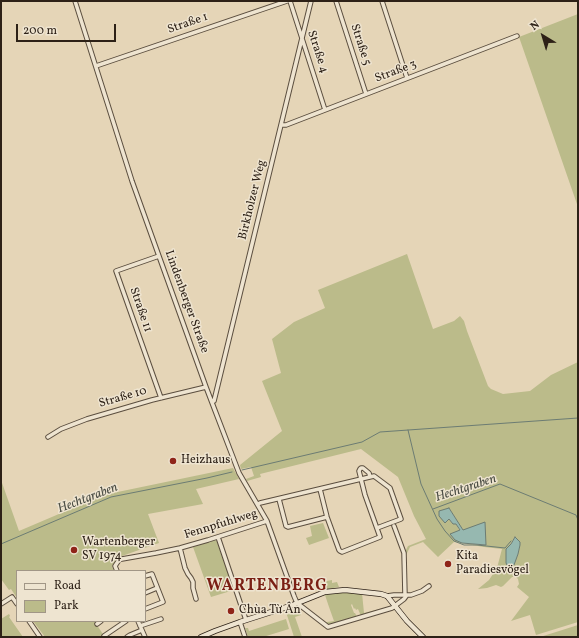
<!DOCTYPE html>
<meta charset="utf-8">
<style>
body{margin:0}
#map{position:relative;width:579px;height:638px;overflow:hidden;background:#e5d5b7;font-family:Vollkorn,serif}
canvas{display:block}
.frame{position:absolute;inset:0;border:2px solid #2d2117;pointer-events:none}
.legend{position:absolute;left:16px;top:570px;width:130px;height:52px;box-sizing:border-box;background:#eee4d0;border:1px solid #a19686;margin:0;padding:5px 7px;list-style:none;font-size:12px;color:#2d2117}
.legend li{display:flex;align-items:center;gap:8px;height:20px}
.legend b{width:20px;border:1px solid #a19686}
.north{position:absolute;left:523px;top:16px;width:40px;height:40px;-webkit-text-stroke:3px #eee4d0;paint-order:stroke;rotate:322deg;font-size:11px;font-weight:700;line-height:16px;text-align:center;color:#2d2117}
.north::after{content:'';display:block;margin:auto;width:14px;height:18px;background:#2d2117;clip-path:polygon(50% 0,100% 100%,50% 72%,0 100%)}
.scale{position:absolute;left:16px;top:24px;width:100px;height:18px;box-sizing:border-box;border:2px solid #2d2117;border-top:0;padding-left:5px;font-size:12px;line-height:14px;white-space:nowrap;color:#2d2117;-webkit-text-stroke:3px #eee4d0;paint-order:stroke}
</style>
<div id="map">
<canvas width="579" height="638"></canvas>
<div class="frame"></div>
<ul class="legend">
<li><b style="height:5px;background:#eee4d0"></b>Road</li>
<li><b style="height:11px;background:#bbbb8a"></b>Park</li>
</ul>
<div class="north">N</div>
<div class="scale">200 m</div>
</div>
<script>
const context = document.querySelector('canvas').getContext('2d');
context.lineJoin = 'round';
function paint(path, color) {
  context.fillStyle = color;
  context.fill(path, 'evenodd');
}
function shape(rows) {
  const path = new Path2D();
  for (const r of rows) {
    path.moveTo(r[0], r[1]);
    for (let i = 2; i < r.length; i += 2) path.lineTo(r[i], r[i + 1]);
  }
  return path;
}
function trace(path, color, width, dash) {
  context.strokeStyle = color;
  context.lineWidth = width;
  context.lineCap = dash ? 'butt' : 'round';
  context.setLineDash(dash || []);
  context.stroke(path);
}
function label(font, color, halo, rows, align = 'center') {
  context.font = font + ' Vollkorn,serif';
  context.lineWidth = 3;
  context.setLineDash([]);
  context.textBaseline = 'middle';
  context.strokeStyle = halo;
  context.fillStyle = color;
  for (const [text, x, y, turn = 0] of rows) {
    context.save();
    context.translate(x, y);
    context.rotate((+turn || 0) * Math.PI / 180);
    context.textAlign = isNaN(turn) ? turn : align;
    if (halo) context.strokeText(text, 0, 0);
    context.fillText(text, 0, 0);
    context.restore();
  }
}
paint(shape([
 [578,14,578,207,519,37],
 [407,254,433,329,454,321,460,316,464,321,467,331,488,386,491,389,503,394,530,391,551,375,578,362,578,622,536,635,530,615,511,621,529,597,517,587,519,584,518,579,516,577,512,577,503,586,501,587,496,585,487,588,478,589,489,580,497,568,502,549,484,547,454,542,438,557,423,542,410,547,406,555,405,551,406,550,408,546,426,539,414,516,398,477,361,449,260,474,261,477,247,481,246,479,254,476,251,467,241,469,240,465,282,431,262,381,281,373,272,339,294,322,325,308,318,290],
 [449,508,463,530,486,545,477,545,462,543,460,531,456,524,453,524,449,519],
 [515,537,520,545,518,554,514,564,508,548],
 [233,468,239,479,196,489,203,504,148,514,159,543,119,557,112,566,114,571,17,571,17,598,11,589,9,590,1,579,1,480,19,531,73,508,73,506,108,494],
 [323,523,329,538,309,545,306,538,312,536,310,526],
 [215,540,217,541,234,590,211,597,193,547],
 [332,580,332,583,337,582,339,587,323,590,321,582],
 [340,592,362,593,364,613,392,606,393,606,361,616,358,609,356,610,355,608,354,609,352,604,351,605,354,613,355,613,357,617,330,624,328,624,326,623,327,622,334,621,329,607,325,595,328,594,328,593],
 [299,608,301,615,295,617,302,637,294,637,286,612],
 [9,614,10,616,9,617,23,637,1,637,1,619],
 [286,619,289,629,263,637,248,637,245,628,248,628,249,631],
 [33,621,94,621,105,637,45,637],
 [578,625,578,637,540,637,556,632]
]), '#bbbb8a');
const water = shape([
 [449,508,463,530,485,522,486,545,462,543,455,540,450,534,460,530,456,524,453,524,449,519,445,523,439,516,439,511,449,508],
 [515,537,520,542,520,545,518,554,514,565,510,566,507,565,506,563,506,549,511,544,515,537]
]);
paint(water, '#96b8b0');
trace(water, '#6c7c73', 1);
trace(shape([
 [408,430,421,484,437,519,445,531,454,541,464,545,477,545,505,548,511,541],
 [242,470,362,442,380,432,578,418],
 [433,509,500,484,576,515,578,520],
 [1,544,111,497,207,478,232,472]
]), '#6c7c73', 1);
const street = shape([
 [75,1,132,181,206,387,239,473,267,521,294,596,297,603,328,627,392,608,404,599,407,595],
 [290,1,325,110],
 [336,1,366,94],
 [382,1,407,78],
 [96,66,287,1],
 [281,125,286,125,517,36],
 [159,256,116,271,161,398],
 [212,402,214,401,311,1],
 [48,437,61,429,87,419,152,400,206,387],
 [320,489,327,517,339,550,340,551,342,552,380,537,365,495,359,471,360,469,361,468,363,468,369,473,370,477],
 [279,499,286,526,288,527,327,517],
 [258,504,260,503,374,476,390,488,401,519,377,528],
 [394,526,404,553,405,595],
 [218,537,246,620],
 [180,548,185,568,188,574,191,578,193,582,193,588,196,599],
 [117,571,115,566,119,560,122,559,156,553,180,548,208,540,267,521],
 [145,576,152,574,163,602,145,609],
 [145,593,157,588],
 [387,596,394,595,411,595,422,591,429,586],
 [1,604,12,597,17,604],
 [29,621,40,637],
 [138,621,145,637],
 [240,622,245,637],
 [97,624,101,621],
 [140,626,161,619],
 [104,636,126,621],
 [127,637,130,635,142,630]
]);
const secondary = shape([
 [201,637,215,631,240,622,290,606,325,592,345,590,381,594,387,596,407,621,423,637]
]);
trace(street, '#5b4e3f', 5.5);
trace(secondary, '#2d2117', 6);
trace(street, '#eee4d0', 3.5);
trace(secondary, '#eee4d0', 4.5);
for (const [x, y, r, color] of [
 [173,461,4,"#8f2418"],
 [74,550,4,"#8f2418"],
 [448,564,4,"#8f2418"],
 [231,611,4,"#8f2418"]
]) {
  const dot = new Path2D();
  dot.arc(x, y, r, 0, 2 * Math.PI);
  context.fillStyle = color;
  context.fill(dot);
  trace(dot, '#eee4d0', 1.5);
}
label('12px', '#2d2117', '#eee4d0', [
 ["Straße 1",188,24,-19],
 ["Straße 5",360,45,72],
 ["Straße 4",317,52,72],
 ["Straße 3",396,72,-21],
 ["Birkholzer Weg",253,200,-76],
 ["Lindenberger Straße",186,302,70],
 ["Straße 11",140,310,71],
 ["Straße 10",123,398,-16],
 ["Fennpfuhlweg",221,525,-17]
]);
label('12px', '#2d2117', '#eee4d0', [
 ["Heizhaus",181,461],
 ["Wartenberger",82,543],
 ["SV 1974",82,557],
 ["Kita",456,557],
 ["Paradiesvögel",456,571],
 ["Chùa Từ Ân",239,611]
], 'left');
label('italic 13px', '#4c4e45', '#eee4d0', [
 ["Hechtgraben",466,489,-18],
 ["Hechtgraben",88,499,-21]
]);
context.letterSpacing = '1px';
label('bold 16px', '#7a1f14', '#eee4d0', [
 ["WARTENBERG",267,587]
]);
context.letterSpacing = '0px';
</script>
